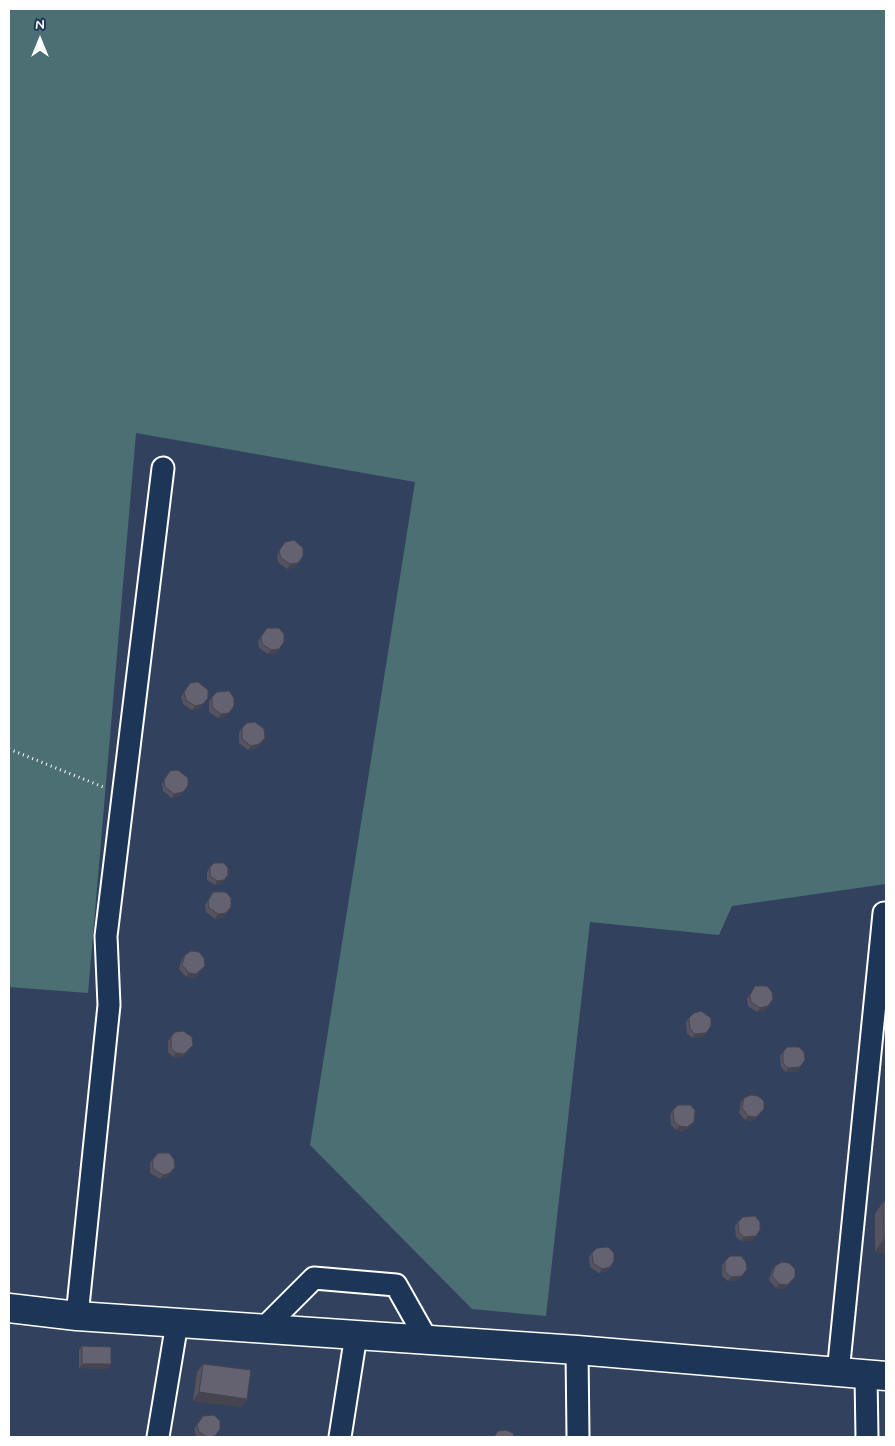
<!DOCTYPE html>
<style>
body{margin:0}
#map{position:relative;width:895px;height:1446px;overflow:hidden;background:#32425e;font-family:Mynerve,sans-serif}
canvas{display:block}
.frame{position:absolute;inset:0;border:10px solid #fff;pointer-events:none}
.north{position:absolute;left:15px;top:15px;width:50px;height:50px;-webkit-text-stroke:4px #1d3557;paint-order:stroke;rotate:0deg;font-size:14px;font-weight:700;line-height:20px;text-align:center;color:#fff}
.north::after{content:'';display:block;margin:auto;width:18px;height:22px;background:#fff;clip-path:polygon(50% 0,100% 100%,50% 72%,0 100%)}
</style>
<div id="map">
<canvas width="895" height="1446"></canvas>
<div class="frame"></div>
<div class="north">N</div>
</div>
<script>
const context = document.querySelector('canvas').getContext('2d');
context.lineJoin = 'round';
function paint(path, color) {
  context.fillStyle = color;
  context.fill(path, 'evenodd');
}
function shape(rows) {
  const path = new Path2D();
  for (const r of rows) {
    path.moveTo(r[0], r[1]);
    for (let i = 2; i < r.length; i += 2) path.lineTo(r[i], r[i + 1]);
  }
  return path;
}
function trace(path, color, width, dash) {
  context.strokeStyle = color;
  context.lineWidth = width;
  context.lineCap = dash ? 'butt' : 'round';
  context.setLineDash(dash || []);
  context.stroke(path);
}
paint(shape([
 [9,9,886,9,886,884,732,906,719,935,590,922,546,1316,472,1309,310,1145,415,482,136,433,88,993,9,987]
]), '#4b6f72');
const street = shape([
 [77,1316,109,1005,106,936,163,468],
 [263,1329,314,1278,396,1285,427,1340],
 [577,1350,578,1437],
 [838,1373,884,913],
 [866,1375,867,1437],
 [158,1437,177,1323],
 [340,1437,356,1335]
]);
const primary = shape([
 [9,1308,77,1316,577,1350,886,1376]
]);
trace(street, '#fff', 25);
trace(primary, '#fff', 31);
trace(shape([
 [9,749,103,787]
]), '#fff', 3, [1, 4]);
trace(street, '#1d3557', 21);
trace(primary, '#1d3557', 28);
paint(shape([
 [285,542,295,567,287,569,278,562,277,555],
 [267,628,284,642,276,653,268,654,259,648,258,641],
 [190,683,208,698,200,708,192,710,183,704,181,697],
 [212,697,226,717,218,718,209,712,209,701],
 [242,728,262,742,256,748,248,750,239,743,239,732],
 [170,771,188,786,180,796,172,798,163,791,162,784],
 [210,867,221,884,215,885,207,880,207,872],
 [213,892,231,907,223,917,215,919,206,912,205,905],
 [185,955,205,966,202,970,194,978,186,977,179,969,182,959],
 [755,986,773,999,765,1010,757,1012,748,1006,747,999],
 [689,1018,711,1026,703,1037,692,1038,687,1033,686,1022],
 [171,1037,190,1049,181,1058,173,1057,168,1052,168,1041],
 [783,1052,805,1060,797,1071,786,1072,781,1067,780,1056],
 [744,1098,761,1113,753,1121,745,1120,739,1113,741,1102],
 [673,1110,694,1122,691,1126,684,1131,676,1130,671,1125,670,1115],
 [153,1159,175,1167,167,1177,160,1179,150,1173,150,1163],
 [883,1202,886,1255,875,1251,875,1214],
 [738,1222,753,1241,741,1241,736,1237,735,1226],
 [592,1253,614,1261,607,1271,599,1273,590,1267,589,1257],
 [725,1261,747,1269,739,1280,728,1281,722,1276,722,1265],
 [775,1266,795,1277,792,1281,784,1289,776,1288,769,1280,772,1270],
 [82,1346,108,1369,79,1368,79,1350],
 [203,1364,247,1399,241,1407,193,1401,197,1372],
 [203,1416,217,1433,214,1437,198,1437,196,1436,194,1429]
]), '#565360');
paint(shape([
 [303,556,295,567,287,569,290,564],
 [284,642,276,653,268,654,271,650],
 [208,698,200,708,192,710,195,706],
 [234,706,226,717,218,718,221,714],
 [265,738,256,748,248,750,251,746],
 [188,786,180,796,172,798,174,794],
 [225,879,221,884,215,885,217,881],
 [231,907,223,917,215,919,218,914],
 [205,966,202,970,194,978,186,977,189,973],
 [768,1006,765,1010,757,1012,760,1008],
 [706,1033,703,1037,692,1038,695,1034],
 [193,1045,181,1058,173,1057,176,1053],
 [800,1067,797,1071,786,1072,788,1068],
 [764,1109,761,1113,753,1121,745,1120,748,1116],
 [694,1122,691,1126,684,1131,676,1130,679,1126],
 [170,1173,167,1177,160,1179,163,1175],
 [756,1236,753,1241,741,1241,744,1237],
 [884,1239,886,1240,886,1255,875,1251],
 [610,1267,607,1271,599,1273,602,1269],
 [742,1276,739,1280,728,1281,731,1277],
 [795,1277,792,1281,784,1289,776,1288,779,1284],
 [82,1364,111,1364,108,1369,79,1368],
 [199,1392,247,1399,241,1407,193,1401]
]), '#46444e');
const building = shape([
 [294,540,303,548,303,556,298,563,290,564,281,558,279,551,285,542,294,540],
 [267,628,279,628,284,634,284,642,279,649,271,650,262,644,261,637,267,628],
 [198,682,208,690,208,698,203,704,195,706,186,700,184,692,190,683,198,682],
 [229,691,234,698,234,706,229,713,221,714,212,707,212,697,217,692,229,691],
 [255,722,264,729,265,738,259,744,251,746,242,739,242,728,247,723,255,722],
 [178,770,188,778,188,786,183,792,174,794,165,787,164,780,170,771,178,770],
 [214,863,224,863,228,868,228,875,224,880,217,881,210,876,210,867,214,863],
 [213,892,226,892,231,898,231,907,226,913,218,914,209,908,208,901,213,892],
 [191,951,199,952,204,958,205,966,196,974,189,973,182,965,185,955,191,951],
 [755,986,767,986,772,992,773,999,768,1006,760,1008,751,1002,750,995,755,986],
 [701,1011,711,1018,711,1026,706,1033,695,1034,690,1029,689,1018,694,1013,701,1011],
 [183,1031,192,1037,193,1045,184,1054,176,1053,171,1048,171,1037,175,1032,183,1031],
 [787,1047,799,1047,804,1052,805,1060,800,1067,788,1068,783,1063,783,1052,787,1047],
 [751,1095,758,1096,764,1101,764,1109,756,1117,748,1116,742,1108,744,1098,751,1095],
 [678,1105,690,1105,695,1110,694,1122,687,1127,679,1126,674,1121,673,1110,678,1105],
 [158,1153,169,1153,174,1159,175,1167,170,1173,163,1175,153,1169,153,1159,158,1153],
 [883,1202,886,1202,886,1240,884,1239,883,1202],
 [755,1216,760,1222,760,1230,756,1236,744,1237,739,1232,738,1222,743,1217,755,1216],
 [608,1247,614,1253,614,1261,610,1267,602,1269,593,1263,592,1253,597,1248,608,1247],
 [730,1256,741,1256,746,1262,747,1269,742,1276,731,1277,725,1272,725,1261,730,1256],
 [782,1262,789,1263,795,1269,795,1277,787,1285,779,1284,772,1276,775,1266,782,1262],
 [82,1346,111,1347,111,1364,82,1364,82,1346],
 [203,1364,251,1370,247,1399,199,1392,203,1364],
 [214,1415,220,1421,220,1429,215,1436,207,1437,199,1432,197,1425,203,1416,214,1415],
 [506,1430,513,1433,514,1437,494,1437,498,1431,506,1430]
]);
paint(building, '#646170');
trace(building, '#46444e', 1);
</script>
